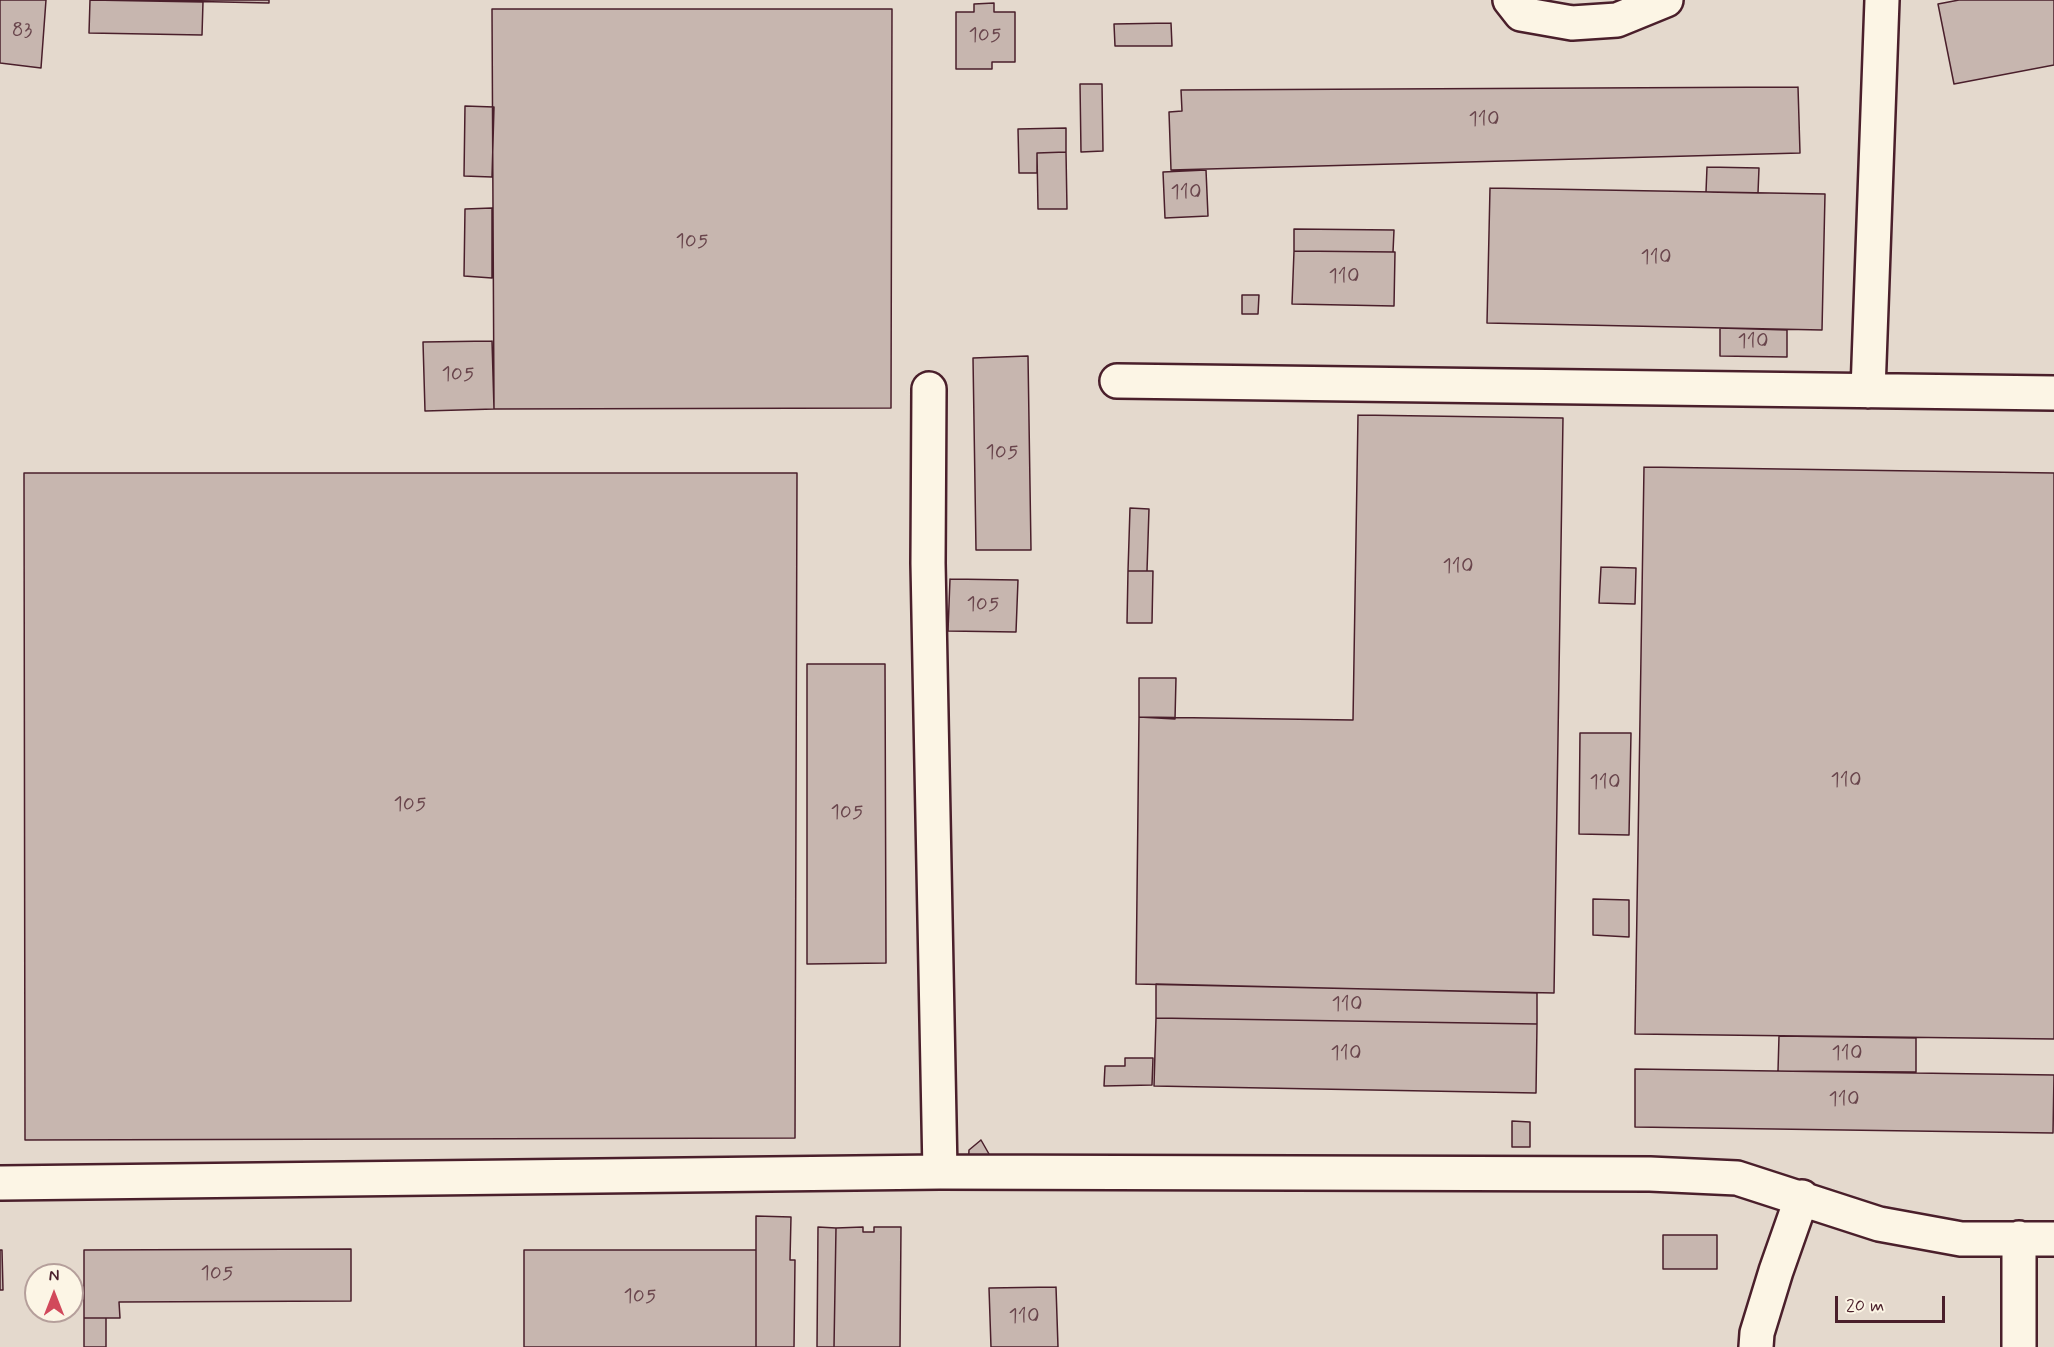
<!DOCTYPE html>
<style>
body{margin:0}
#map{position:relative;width:2054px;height:1347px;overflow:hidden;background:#f1e8da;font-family:Mynerve,sans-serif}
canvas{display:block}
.north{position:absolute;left:24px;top:1263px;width:60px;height:60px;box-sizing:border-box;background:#fcf5e5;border:2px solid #b59f9b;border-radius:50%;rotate:0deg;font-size:16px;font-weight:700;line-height:24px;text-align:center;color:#4a1f2b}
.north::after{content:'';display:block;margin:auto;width:21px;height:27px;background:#d1495b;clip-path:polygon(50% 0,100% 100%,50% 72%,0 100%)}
.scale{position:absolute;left:1835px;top:1296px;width:110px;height:27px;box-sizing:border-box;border:3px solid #4a1f2b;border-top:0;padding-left:8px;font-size:18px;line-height:21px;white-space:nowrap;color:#4a1f2b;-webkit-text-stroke:4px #fcf5e5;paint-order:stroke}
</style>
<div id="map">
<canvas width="2054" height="1347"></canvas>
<div class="north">N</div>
<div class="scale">20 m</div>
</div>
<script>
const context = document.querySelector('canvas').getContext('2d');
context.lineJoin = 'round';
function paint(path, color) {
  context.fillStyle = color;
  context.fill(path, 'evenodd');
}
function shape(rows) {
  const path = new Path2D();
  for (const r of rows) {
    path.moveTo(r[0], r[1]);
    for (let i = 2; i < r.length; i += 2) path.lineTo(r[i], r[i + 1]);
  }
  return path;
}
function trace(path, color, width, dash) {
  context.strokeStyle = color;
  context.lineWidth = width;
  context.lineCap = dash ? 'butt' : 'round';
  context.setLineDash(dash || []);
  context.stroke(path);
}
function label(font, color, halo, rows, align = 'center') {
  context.font = font + ' Mynerve,sans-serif';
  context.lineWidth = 5;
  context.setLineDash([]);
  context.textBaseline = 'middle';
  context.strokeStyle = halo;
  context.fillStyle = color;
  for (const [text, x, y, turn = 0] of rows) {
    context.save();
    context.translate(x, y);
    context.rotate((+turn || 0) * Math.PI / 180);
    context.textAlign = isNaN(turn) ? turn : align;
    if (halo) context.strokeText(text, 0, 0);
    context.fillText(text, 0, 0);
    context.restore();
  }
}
paint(shape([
 [0,0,2054,0,2054,1347,0,1347],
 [36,1275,72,1275,72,1311,36,1311]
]), '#e4d9cd');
const building = shape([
 [0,0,46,0,41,68,0,63,0,0],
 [90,0,203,2,202,35,89,33,90,0],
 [132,0,269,0,269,3,132,0],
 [1959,0,2054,0,2054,65,1954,84,1938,4,1959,0],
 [994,3,994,12,1015,12,1015,62,992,62,992,69,956,69,956,12,974,12,974,4,994,3],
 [492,9,892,9,891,408,494,409,492,9],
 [1171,23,1172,46,1115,46,1114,24,1171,23],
 [1080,84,1102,84,1103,151,1081,152,1080,84],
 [1798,87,1800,153,1171,170,1169,112,1182,111,1181,90,1798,87],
 [465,106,494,107,492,177,464,176,465,106],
 [1066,128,1066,152,1037,153,1037,173,1019,173,1018,129,1066,128],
 [1066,152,1067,209,1038,209,1037,153,1066,152],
 [1707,167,1759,168,1758,193,1706,192,1707,167],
 [1206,170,1208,216,1165,218,1163,172,1206,170],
 [1490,188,1825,194,1822,330,1487,323,1490,188],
 [492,208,492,278,464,276,465,209,492,208],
 [1294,229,1394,230,1393,252,1294,251,1294,229],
 [1294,251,1395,252,1394,306,1292,304,1294,251],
 [1242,295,1259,295,1258,314,1242,314,1242,295],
 [1720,328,1787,330,1787,357,1720,356,1720,328],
 [492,341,494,409,425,411,423,342,492,341],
 [1028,356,1031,550,976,550,973,358,1028,356],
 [1358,415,1563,418,1554,993,1136,984,1139,717,1353,720,1358,415],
 [1644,467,2054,473,2054,1039,1635,1034,1644,467],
 [24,473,797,473,795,1138,25,1140,24,473],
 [1130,508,1149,509,1147,571,1128,571,1130,508],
 [1601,567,1636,568,1635,604,1599,603,1601,567],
 [1128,571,1153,571,1152,623,1127,623,1128,571],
 [950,579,1018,580,1016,632,948,631,950,579],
 [807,664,885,664,886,963,807,964,807,664],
 [1139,678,1176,678,1175,719,1139,717,1139,678],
 [1580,733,1631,733,1629,835,1579,834,1580,733],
 [1593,899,1629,900,1629,937,1593,935,1593,899],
 [1156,984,1537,993,1537,1024,1156,1018,1156,984],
 [1156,1018,1537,1024,1536,1093,1154,1086,1156,1018],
 [1779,1036,1916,1038,1916,1072,1778,1071,1779,1036],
 [1125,1058,1153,1058,1152,1085,1104,1086,1105,1066,1125,1066,1125,1058],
 [1635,1069,2054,1075,2053,1133,1635,1127,1635,1069],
 [1512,1121,1530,1122,1530,1147,1512,1147,1512,1121],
 [981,1140,989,1154,989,1169,968,1169,969,1150,981,1140],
 [756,1216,791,1217,790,1260,795,1260,794,1347,756,1347,756,1216],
 [818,1227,836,1228,834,1347,817,1347,818,1227],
 [863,1227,863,1232,874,1232,874,1227,901,1227,900,1347,821,1347,834,1347,836,1228,863,1227],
 [1663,1235,1717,1235,1717,1269,1663,1269,1663,1235],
 [351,1249,351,1301,119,1302,120,1318,84,1318,84,1250,351,1249],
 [0,1250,2,1250,3,1290,0,1290,0,1250],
 [524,1250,756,1250,756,1347,524,1347,524,1250],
 [1056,1287,1058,1347,991,1347,989,1288,1056,1287],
 [84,1318,106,1318,106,1347,84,1347,84,1318]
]);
paint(building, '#c7b6af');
trace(building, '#4a1f2b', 1.5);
const minor = shape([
 [1510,0,1521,14,1572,23,1617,20,1666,0],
 [1117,381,2054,393],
 [929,389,928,563,940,1172],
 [1868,391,1882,0],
 [2,1183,940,1172,1650,1174,1737,1178,1879,1224,1961,1239,2054,1239],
 [1756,1347,1757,1333,1776,1271,1802,1197],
 [2019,1347,2019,1238]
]);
trace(minor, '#4a1f2b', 38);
trace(minor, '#fcf5e5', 33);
label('21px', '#69454c', null, [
 ["83",22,32],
 ["105",985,37],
 ["110",1484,121],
 ["110",1186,194],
 ["105",692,243],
 ["110",1656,259],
 ["110",1344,278],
 ["110",1753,343],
 ["105",458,376],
 ["105",1002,454],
 ["110",1458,568],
 ["105",983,606],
 ["110",1846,782],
 ["110",1605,784],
 ["105",410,806],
 ["105",847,814],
 ["110",1347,1006],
 ["110",1346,1055],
 ["110",1847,1055],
 ["110",1844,1101],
 ["105",217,1275],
 ["105",640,1298],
 ["110",1024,1318]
]);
</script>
